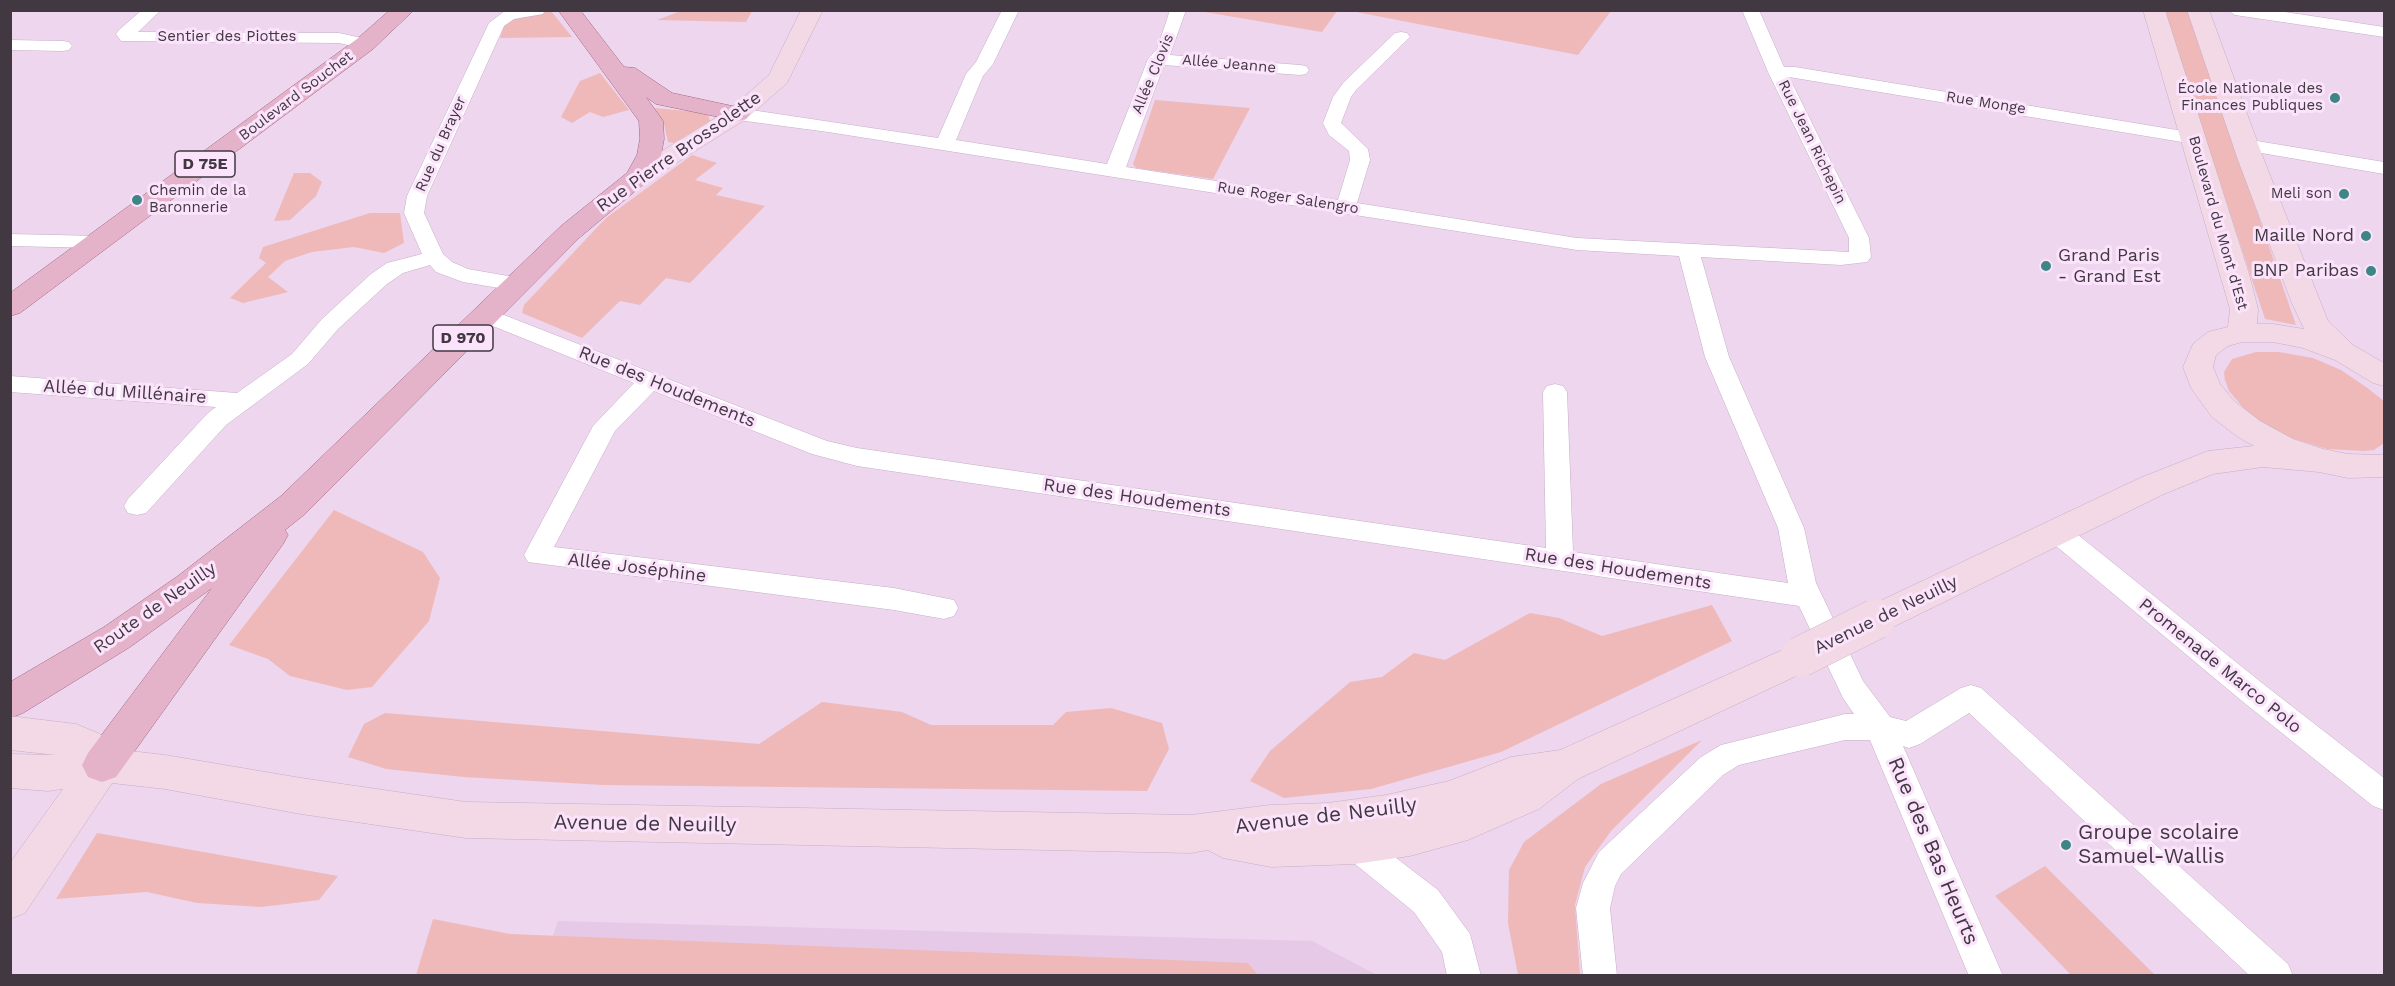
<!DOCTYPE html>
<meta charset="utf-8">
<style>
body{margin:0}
#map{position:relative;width:2395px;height:986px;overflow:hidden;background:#edd6ee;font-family:"Work Sans",sans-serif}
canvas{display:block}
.frame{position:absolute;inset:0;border:12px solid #423842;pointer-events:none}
</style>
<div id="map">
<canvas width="2395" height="986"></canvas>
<div class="frame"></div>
</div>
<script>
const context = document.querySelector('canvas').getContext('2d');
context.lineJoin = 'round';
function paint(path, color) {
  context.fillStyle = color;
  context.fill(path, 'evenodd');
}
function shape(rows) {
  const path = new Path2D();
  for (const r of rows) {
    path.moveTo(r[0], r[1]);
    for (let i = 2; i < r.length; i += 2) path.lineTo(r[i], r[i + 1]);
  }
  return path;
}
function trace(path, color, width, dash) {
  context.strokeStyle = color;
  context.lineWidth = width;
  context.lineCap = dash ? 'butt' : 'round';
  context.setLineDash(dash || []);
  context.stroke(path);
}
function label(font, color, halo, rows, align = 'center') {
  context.font = font + ' "Work Sans",sans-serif';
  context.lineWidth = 6;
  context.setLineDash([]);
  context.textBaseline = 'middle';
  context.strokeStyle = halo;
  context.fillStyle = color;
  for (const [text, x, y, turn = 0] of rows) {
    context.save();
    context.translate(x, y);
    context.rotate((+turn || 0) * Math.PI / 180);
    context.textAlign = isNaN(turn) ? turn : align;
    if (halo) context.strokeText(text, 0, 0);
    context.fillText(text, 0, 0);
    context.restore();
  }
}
paint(shape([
 [558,921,1312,941,1377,975,539,976]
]), '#e6c9e7');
paint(shape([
 [503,10,551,11,572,37,500,38,504,26],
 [681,11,751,10,752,11,746,22,657,20],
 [1199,11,1337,11,1322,32],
 [1351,11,1611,11,1578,55],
 [2163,11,2188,11,2296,325,2265,319],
 [600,73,629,110,603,117,590,112,572,123,561,117,580,81],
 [1155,100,1250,108,1213,179,1136,168,1133,164],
 [654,108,699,112,708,115,710,121,674,143,668,142,664,124],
 [692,155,717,163,695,180,723,188,716,195,765,206,690,283,666,278,640,305,620,301,582,338,522,313,524,305,606,218],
 [294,173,310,173,322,182,316,196,290,220,274,221],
 [370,213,400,213,404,243,384,253,354,247,312,252,285,261,268,277,288,292,243,303,230,298,266,263,259,258,263,247],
 [2256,352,2279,352,2313,358,2341,370,2366,387,2384,401,2384,443,2374,450,2364,451,2327,449,2291,438,2261,423,2245,410,2229,391,2225,380,2224,372,2232,359],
 [334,510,423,552,440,578,429,621,372,687,347,690,290,676,268,659,229,645],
 [1712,605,1732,641,1501,752,1371,789,1284,798,1250,781,1270,751,1350,682,1382,677,1414,653,1445,660,1530,613,1559,618,1602,636],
 [822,702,902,712,931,725,1053,725,1066,712,1111,708,1162,723,1169,749,1147,791,603,785,464,777,386,769,348,757,364,724,385,713,759,744],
 [1702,740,1611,831,1585,867,1575,905,1580,975,1518,975,1508,923,1509,870,1524,842,1601,784],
 [97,833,338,876,319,900,261,907,197,903,147,892,56,899],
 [2045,866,2155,975,2071,975,1995,896],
 [433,919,510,934,1248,963,1258,975,416,975]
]), '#efb9ba');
const street = shape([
 [142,10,161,10,138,32,339,33,371,40,374,44,371,48,365,49,339,43,121,41,116,34,119,30,142,10],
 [506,10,545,10,543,14,514,19,504,26,427,196,424,213,443,254,452,262,468,269,525,279,528,284,525,289,517,291,463,282,436,272,430,265,403,273,387,284,338,329,308,364,226,425,146,513,137,515,128,513,124,506,128,499,208,413,216,407,10,392,10,376,237,393,292,354,322,319,371,274,387,263,422,254,404,213,407,196,489,23,506,10],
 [1002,10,1019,10,993,64,983,76,956,140,1107,164,1148,59,1157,49,1170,10,1186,10,1170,55,1300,65,1306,66,1309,70,1306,74,1300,75,1164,65,1126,167,1338,200,1350,160,1349,151,1329,135,1323,123,1333,97,1344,82,1395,33,1401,32,1407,33,1410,37,1356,90,1351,97,1341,123,1368,149,1370,160,1357,203,1577,238,1849,252,1849,238,1768,72,1742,10,1759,10,1784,67,1795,67,2201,134,2203,138,2201,142,2194,144,1789,77,1869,238,1871,257,1867,262,1841,265,1701,257,1729,357,1804,528,1816,583,1863,681,1890,717,1906,721,1961,688,1971,685,1981,688,2288,964,2293,976,2250,976,1969,713,1920,744,1909,748,1903,746,2003,976,1969,976,1870,740,1845,740,1739,765,1723,775,1621,874,1615,886,1610,908,1617,976,1583,976,1576,908,1583,883,1599,852,1701,757,1721,745,1845,714,1854,714,1843,698,1799,606,857,466,812,454,654,391,615,431,554,547,894,588,954,600,958,608,954,616,944,619,894,610,528,562,524,555,593,426,634,383,478,320,475,315,478,310,486,308,827,441,857,448,1546,548,1543,392,1547,386,1555,384,1563,386,1567,392,1573,552,1788,583,1778,528,1705,357,1679,256,1577,250,828,132,738,120,731,118,729,114,731,110,738,108,938,138,966,74,976,62,1002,10],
 [2227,10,2272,10,2384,27,2384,37,2235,15,2227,10],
 [10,40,63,41,69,42,72,46,69,50,63,51,10,50,10,40],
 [2245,139,2384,162,2384,174,2238,149,2235,145,2238,141,2245,139],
 [10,234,99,236,106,238,109,242,106,246,99,248,10,246,10,234],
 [2058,523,2067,526,2262,683,2384,778,2384,810,2373,806,2242,701,2049,540,2045,533,2049,526,2058,523],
 [1355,830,1366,835,1438,890,1470,934,1481,976,1447,976,1442,952,1414,912,1344,855,1339,845,1344,835,1355,830]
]);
const secondary = shape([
 [801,10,823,10,787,83,746,119,646,182,637,185,628,182,624,177,628,172,730,109,769,75,801,10],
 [2143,10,2165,10,2249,274,2258,309,2257,324,2273,324,2304,329,2291,301,2238,160,2187,10,2209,10,2264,160,2328,321,2353,345,2384,363,2384,386,2373,383,2335,360,2303,348,2273,342,2242,342,2228,346,2216,355,2213,367,2220,384,2234,401,2260,421,2293,439,2323,449,2348,454,2384,455,2384,477,2348,478,2319,472,2263,467,2213,474,2164,494,1889,629,1876,633,1863,629,1858,619,1863,609,2140,478,2208,451,2254,446,2238,437,2212,417,2191,388,2183,367,2193,344,2208,332,2228,327,2230,309,2143,10],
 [1800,642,1813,646,1818,657,1813,668,1578,779,1539,809,1468,840,1410,856,1355,864,1271,867,1223,858,1208,850,1191,853,466,838,301,814,165,789,112,783,25,913,10,919,10,863,63,789,48,791,10,788,10,754,56,755,10,750,10,716,76,724,100,734,113,749,165,755,301,778,466,802,1191,815,1270,805,1328,803,1386,795,1449,781,1511,757,1560,750,1800,642]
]);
const primary = shape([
 [390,10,414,10,373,49,20,313,10,316,10,293,357,39,390,10],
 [558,10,580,10,624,67,635,68,672,93,746,109,750,114,746,119,738,121,656,104,646,97,663,121,664,139,661,155,646,182,579,238,305,514,285,530,288,535,283,544,116,777,102,782,88,777,82,765,88,753,212,588,130,647,23,713,10,718,10,682,104,627,178,576,281,496,561,226,627,173,637,155,640,139,639,121,558,10]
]);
trace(street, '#c5aec6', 1);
trace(secondary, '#c5aec6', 1);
trace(primary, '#a06784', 1);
paint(street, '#fff');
paint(secondary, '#f2d9e5');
paint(primary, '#e4b3ca');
const secondaryBridge = shape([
 [1800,657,1876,619]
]);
trace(secondaryBridge, '#c5aec6', 41, []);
trace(secondaryBridge, '#f2d9e5', 40);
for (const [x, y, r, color] of [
 [2335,98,6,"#3e8685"],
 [2344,194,6,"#3e8685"],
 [137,200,6,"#3e8685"],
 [2366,236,6,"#3e8685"],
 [2046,266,6,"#3e8685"],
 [2371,271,6,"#3e8685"],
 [2066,845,6,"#3e8685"]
]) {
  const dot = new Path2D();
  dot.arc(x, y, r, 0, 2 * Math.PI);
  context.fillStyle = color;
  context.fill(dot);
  trace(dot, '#fbe3fc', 2);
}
label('15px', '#423842', '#fbe3fc', [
 ["Sentier des Piottes",227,37],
 ["Allée Jeanne",1229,64,5],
 ["Allée Clovis",1153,74,-67],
 ["Boulevard Souchet",296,96,-37],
 ["Rue Monge",1986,103,9],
 ["Rue Jean Richepin",1812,142,64],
 ["Rue du Brayer",441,144,-66],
 ["Rue Roger Salengro",1288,198,9],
 ["Boulevard du Mont d'Est",2218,223,74]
]);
label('15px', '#423842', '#fbe3fc', [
 ["École Nationale des",2323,89],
 ["Finances Publiques",2323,106],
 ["Chemin de la",149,191,"left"],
 ["Baronnerie",149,208,"left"],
 ["Meli son",2332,194]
], 'right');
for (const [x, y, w] of [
 [205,164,60],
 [463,338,60]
]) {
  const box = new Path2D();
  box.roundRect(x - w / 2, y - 13, w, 26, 4.5);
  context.fillStyle = '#fbe3fc';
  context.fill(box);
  trace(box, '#423842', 1.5);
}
label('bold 16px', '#423842', null, [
 ["D 75E",205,164],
 ["D 970",463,338]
]);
label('18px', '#423842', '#fbe3fc', [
 ["Rue Pierre Brossolette",679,152,-35],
 ["Rue des Houdements",667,387,22],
 ["Allée du Millénaire",125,392,4],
 ["Rue des Houdements",1137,498,8],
 ["Allée Joséphine",637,568,7],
 ["Rue des Houdements",1618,569,9],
 ["Route de Neuilly",155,608,-35],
 ["Avenue de Neuilly",1886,615,-26],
 ["Promenade Marco Polo",2220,666,39]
]);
label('18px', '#423842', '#fbe3fc', [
 ["Maille Nord",2354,236],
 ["Grand Paris",2058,256,"left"],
 ["- Grand Est",2058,277,"left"],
 ["BNP Paribas",2359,271]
], 'right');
label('21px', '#423842', '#fbe3fc', [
 ["Avenue de Neuilly",1326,816,-7],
 ["Avenue de Neuilly",645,824,1],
 ["Rue des Bas Heurts",1933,851,67]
]);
label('21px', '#423842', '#fbe3fc', [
 ["Groupe scolaire",2078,833],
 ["Samuel-Wallis",2078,857]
], 'left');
</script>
